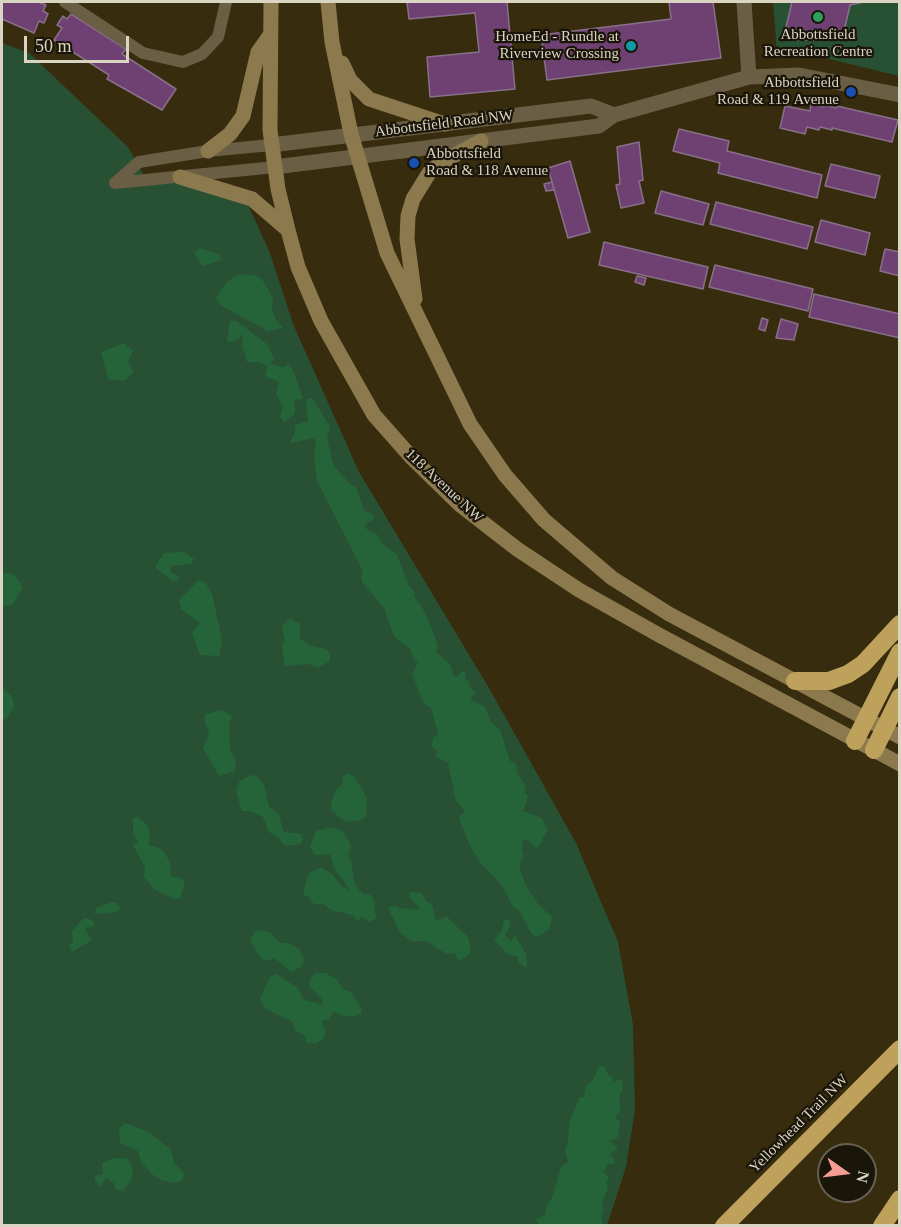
<!DOCTYPE html>
<style>
body{margin:0}
#map{position:relative;width:901px;height:1227px;overflow:hidden;background:#372c0e;font-family:"Times New Roman",serif}
canvas{display:block}
.frame{position:absolute;inset:0;border:3px solid #dad4c3;pointer-events:none}
.north{position:absolute;left:817px;top:1143px;width:60px;height:60px;box-sizing:border-box;background:#1a1509;border:2px solid #676153;border-radius:50%;rotate:104deg;font-size:16px;font-weight:700;line-height:24px;text-align:center;color:#dad4c3}
.north::after{content:'';display:block;margin:auto;width:21px;height:27px;background:#f59c94;clip-path:polygon(50% 0,100% 100%,50% 72%,0 100%)}
.scale{position:absolute;left:24px;top:36px;width:105px;height:27px;box-sizing:border-box;border:3px solid #dad4c3;border-top:0;padding-left:8px;font-size:18px;line-height:21px;white-space:nowrap;color:#dad4c3;-webkit-text-stroke:4px #1a1509;paint-order:stroke}
</style>
<div id="map">
<canvas width="901" height="1227"></canvas>
<div class="frame"></div>
<div class="north">N</div>
<div class="scale">50 m</div>
</div>
<script>
const context = document.querySelector('canvas').getContext('2d');
context.lineJoin = 'round';
function paint(path, color) {
  context.fillStyle = color;
  context.fill(path, 'evenodd');
}
function shape(rows) {
  const path = new Path2D();
  for (const r of rows) {
    path.moveTo(r[0], r[1]);
    for (let i = 2; i < r.length; i += 2) path.lineTo(r[i], r[i + 1]);
  }
  return path;
}
function trace(path, color, width, dash) {
  context.strokeStyle = color;
  context.lineWidth = width;
  context.lineCap = dash ? 'butt' : 'round';
  context.setLineDash(dash || []);
  context.stroke(path);
}
function label(font, color, halo, rows, align = 'center') {
  context.font = font + ' "Times New Roman",serif';
  context.lineWidth = 4.5;
  context.setLineDash([]);
  context.textBaseline = 'middle';
  context.strokeStyle = halo;
  context.fillStyle = color;
  for (const [text, x, y, turn = 0] of rows) {
    context.save();
    context.translate(x, y);
    context.rotate((+turn || 0) * Math.PI / 180);
    context.textAlign = isNaN(turn) ? turn : align;
    if (halo) context.strokeText(text, 0, 0);
    context.fillText(text, 0, 0);
    context.restore();
  }
}
paint(shape([
 [773,2,899,2,899,76,805,53,777,51],
 [2,43,29,53,128,147,144,176,177,183,248,205,270,253,293,324,359,472,489,688,576,843,618,942,633,1025,635,1110,626,1167,607,1225,2,1226]
]), '#285134');
paint(shape([
 [200,248,220,255,221,260,203,266,194,253],
 [240,274,257,276,263,281,273,298,272,310,276,320,283,328,268,331,222,306,216,298,220,291,229,280],
 [230,321,236,321,267,344,274,359,271,364,284,367,288,364,292,368,303,399,294,400,295,413,284,423,280,416,283,407,276,393,279,382,267,377,265,374,268,366,260,362,247,362,242,345,243,336,233,342,227,341],
 [124,343,133,351,128,361,133,372,125,380,111,380,108,378,101,352],
 [308,398,313,399,330,427,327,437,333,465,351,485,356,487,364,510,373,515,374,519,365,524,365,528,379,536,381,542,397,555,409,586,415,592,414,596,424,611,436,640,438,648,435,651,451,666,453,676,458,677,461,672,465,672,465,679,470,682,469,685,475,693,470,699,485,707,491,722,500,730,510,761,516,764,517,773,526,786,524,791,528,796,523,811,542,818,548,830,542,838,543,842,536,848,526,839,523,841,522,851,524,856,519,865,526,886,538,904,552,917,549,929,537,937,531,933,519,910,514,908,501,884,482,865,470,846,459,818,465,811,456,801,448,763,435,757,437,751,432,746,433,738,438,734,431,708,423,702,412,674,418,663,414,660,411,650,394,636,384,608,362,582,361,576,363,571,317,481,314,456,316,442,314,438,289,443,295,434,295,425,308,421,306,401],
 [184,552,194,559,191,564,171,566,170,571,180,578,176,581,173,582,155,567,164,553],
 [2,573,14,574,23,587,13,604,2,607],
 [199,580,205,582,212,594,222,640,219,656,200,655,192,633,200,623,181,609,179,600],
 [290,618,300,624,300,639,311,646,326,649,330,653,330,661,319,667,307,664,285,666,282,646,285,640,282,626],
 [2,687,12,697,14,706,6,719,2,720],
 [222,710,232,716,229,725,230,750,236,760,235,771,219,776,203,748,209,734,204,719,206,714],
 [348,773,354,776,367,798,367,803,366,816,361,820,346,822,332,811,331,803,336,790,343,783,343,776],
 [250,775,256,776,264,785,269,807,278,813,284,832,301,834,303,840,300,844,285,846,278,837,269,832,263,817,250,811,242,811,236,791,239,782],
 [138,817,146,824,150,832,149,845,161,849,165,854,170,862,171,877,182,878,185,882,180,899,175,899,155,890,144,877,145,867,133,845,138,842,133,833,133,818],
 [331,827,342,831,349,841,351,846,348,856,351,860,355,885,363,894,371,895,376,904,374,908,376,918,369,922,361,916,360,920,357,920,352,915,331,910,324,904,314,904,308,896,303,895,308,874,321,867,332,874,342,887,350,890,334,868,330,854,315,855,310,847,316,831],
 [410,892,421,893,427,902,432,904,436,920,447,917,468,937,471,952,467,956,459,961,455,954,445,953,426,941,411,941,400,932,388,908,395,905,400,908,417,910,419,907,410,898],
 [113,902,116,902,121,909,116,912,95,914,97,907],
 [84,918,92,920,95,925,85,929,92,940,72,952,69,946,73,941,72,931],
 [504,920,509,920,511,924,505,936,511,941,515,935,526,954,527,968,519,963,517,956,509,955,494,940,502,931],
 [256,930,270,932,280,943,289,943,300,950,305,961,302,966,292,972,274,958,267,961,261,958,250,941],
 [316,973,326,973,337,980,343,989,351,992,362,1010,361,1014,355,1016,343,1016,334,1012,328,1020,323,1020,322,1024,326,1031,323,1039,316,1044,307,1043,306,1037,294,1029,293,1022,268,1010,261,1003,260,998,270,977,276,974,298,988,304,1000,324,1005,321,998,309,986,310,979],
 [599,1066,604,1066,608,1075,612,1076,613,1084,619,1079,622,1080,623,1090,619,1096,621,1108,615,1119,620,1120,618,1137,610,1141,618,1149,609,1154,615,1160,614,1163,607,1165,603,1172,610,1178,606,1180,608,1187,601,1205,604,1209,601,1218,603,1225,539,1225,536,1220,546,1214,546,1206,552,1198,561,1167,568,1162,565,1150,568,1143,569,1123,580,1097,584,1097,586,1086,593,1080],
 [125,1123,149,1132,171,1150,174,1163,185,1174,182,1180,177,1183,161,1180,153,1175,141,1162,138,1151,120,1143,119,1129],
 [114,1158,127,1158,133,1170,131,1181,123,1191,115,1189,115,1184,106,1178,101,1187,95,1180,95,1176,103,1174,102,1163]
]), '#256439');
const building = shape([
 [2,2,38,2,46,5,43,11,48,14,44,23,39,21,34,33,2,19,2,2],
 [407,2,507,2,515,89,430,97,427,57,479,52,475,13,409,19,407,2],
 [669,2,713,2,721,58,547,80,541,35,671,19,669,2],
 [792,2,864,2,850,5,842,40,821,35,819,40,795,40,795,29,786,27,792,2],
 [71,14,126,49,122,54,176,89,162,110,107,79,109,75,54,40,62,28,57,25,63,16,67,19,71,14],
 [811,104,824,107,824,105,836,108,837,106,898,120,892,142,832,128,832,130,820,127,819,130,807,127,805,134,780,128,785,106,810,111,811,104],
 [679,129,729,141,727,151,822,175,817,198,718,173,720,163,673,151,679,129],
 [639,142,643,180,639,181,644,203,621,208,616,185,620,184,617,147,639,142],
 [570,161,590,232,568,238,548,168,570,161],
 [831,164,880,176,875,198,825,186,831,164],
 [552,182,554,190,546,191,544,184,552,182],
 [661,191,709,204,703,225,655,213,661,191],
 [716,202,813,227,807,249,710,224,716,202],
 [821,220,870,233,865,255,815,242,821,220],
 [604,242,708,267,703,289,599,265,604,242],
 [885,249,900,252,900,276,880,271,885,249],
 [715,265,813,289,808,311,709,287,715,265],
 [637,276,646,278,644,285,635,282,637,276],
 [814,294,900,314,900,338,809,317,814,294],
 [762,318,768,320,765,331,759,329,762,318],
 [781,319,798,324,794,340,776,338,781,319]
]);
paint(building, '#6f4173');
trace(building, '#887089', 1.5);
trace(shape([
 [65,2,143,53,183,62,202,54,218,37,226,2],
 [271,145,208,151,139,162,115,183,275,167]
]), '#6a5f44', 12);
trace(shape([
 [744,2,749,77],
 [271,145,591,106,614,115],
 [275,167,599,126,614,115,749,77,799,75,900,95]
]), '#6a5f44', 15);
trace(shape([
 [271,2,270,130,278,189,288,230,298,267,321,321,374,415,412,458,459,504,517,549,579,590,659,635,900,764],
 [328,2,332,42,351,134,387,253,470,424,505,475,544,520,612,578,669,614,900,737],
 [342,63,350,80,369,99,445,124],
 [208,151,230,134,243,116,258,52,270,35],
 [180,177,252,199,288,230],
 [415,299,407,239,408,216,413,199,429,173,442,162,481,141]
]), '#8c7a4e', 15);
trace(shape([
 [795,681,829,681,848,674,863,664,900,624],
 [855,741,900,652],
 [874,750,900,697],
 [724,1226,900,1049],
 [882,1226,900,1199]
]), '#bea25c', 18);
for (const [x, y, r, color] of [
 [818,17,6,"#2e9e5b"],
 [631,46,6,"#0f9aa8"],
 [851,92,6,"#1a4fb4"],
 [414,163,6,"#1a4fb4"]
]) {
  const dot = new Path2D();
  dot.arc(x, y, r, 0, 2 * Math.PI);
  context.fillStyle = color;
  context.fill(dot);
  trace(dot, '#1a1509', 2);
}
label('15px', '#dad4c3', '#1a1509', [
 ["Abbottsfield",818,35,"center"],
 ["Recreation Centre",818,52,"center"],
 ["HomeEd - Rundle at",619,37],
 ["Riverview Crossing",619,54],
 ["Abbottsfield",839,83],
 ["Road & 119 Avenue",839,100],
 ["Abbottsfield",426,154,"left"],
 ["Road & 118 Avenue",426,171,"left"]
], 'right');
label('15px', '#dad4c3', '#1a1509', [
 ["Abbottsfield Road NW",444,124,-7],
 ["118 Avenue NW",444,486,43],
 ["Yellowhead Trail NW",799,1124,-45]
]);
</script>
